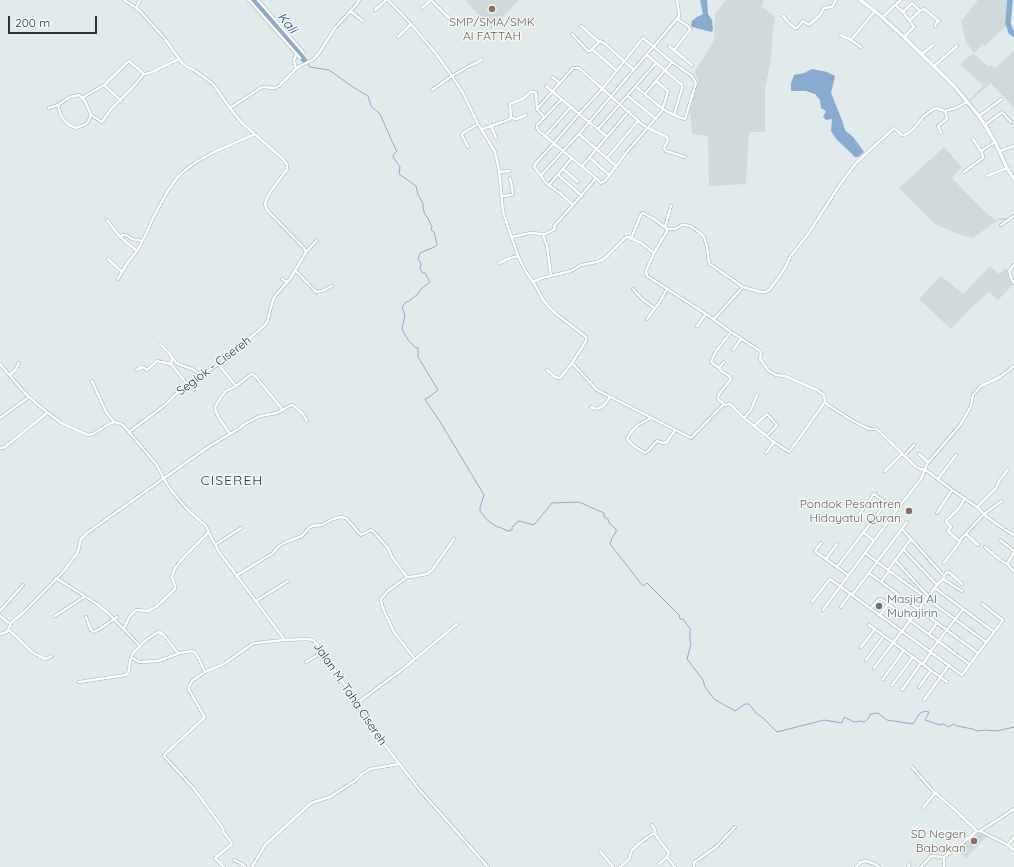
<!DOCTYPE html>
<style>
body{margin:0}
#map{position:relative;width:1014px;height:867px;overflow:hidden;background:#e1ebeb;font-family:Quicksand,sans-serif}
canvas{display:block}
.scale{position:absolute;left:8px;top:16px;width:89px;height:18px;box-sizing:border-box;border:2px solid #22393c;border-top:0;padding-left:5px;font-size:12px;line-height:14px;white-space:nowrap;color:#22393c;-webkit-text-stroke:3px #f2f8f7;paint-order:stroke}
</style>
<div id="map">
<canvas width="1014" height="867"></canvas>
<div class="scale">200 m</div>
</div>
<script>
const context = document.querySelector('canvas').getContext('2d');
context.lineJoin = 'round';
function paint(path, color) {
  context.fillStyle = color;
  context.fill(path, 'evenodd');
}
function shape(rows) {
  const path = new Path2D();
  for (const r of rows) {
    path.moveTo(r[0], r[1]);
    for (let i = 2; i < r.length; i += 2) path.lineTo(r[i], r[i + 1]);
  }
  return path;
}
function trace(path, color, width, dash) {
  context.strokeStyle = color;
  context.lineWidth = width;
  context.lineCap = dash ? 'butt' : 'round';
  context.setLineDash(dash || []);
  context.stroke(path);
}
function label(font, color, halo, rows, align = 'center') {
  context.font = font + ' Quicksand,sans-serif';
  context.lineWidth = 3;
  context.setLineDash([]);
  context.textBaseline = 'middle';
  context.strokeStyle = halo;
  context.fillStyle = color;
  for (const [text, x, y, turn = 0] of rows) {
    context.save();
    context.translate(x, y);
    context.rotate((+turn || 0) * Math.PI / 180);
    context.textAlign = isNaN(turn) ? turn : align;
    if (halo) context.strokeText(text, 0, 0);
    context.fillText(text, 0, 0);
    context.restore();
  }
}
paint(shape([
 [465,0,519,0,491,29],
 [726,0,764,0,763,4,761,6,775,17,772,41,771,61,765,88,765,132,749,132,746,184,714,186,709,185,708,136,692,134,690,110,698,81,695,71,714,41,715,14],
 [978,0,1009,0,1008,24,985,46,982,43,981,46,974,53,966,43,961,21],
 [1014,50,1014,108,991,83,970,101,969,100,983,86,960,64,973,53,989,67,991,65,995,69],
 [944,147,962,167,952,178,981,208,995,220,1000,218,1009,218,1014,215,1014,217,1011,220,998,220,973,238,961,235,935,224,899,188],
 [990,266,999,274,1005,268,1009,271,1014,284,998,300,989,292,974,305,951,329,919,299,941,276,963,294],
 [977,831,989,834,966,858,956,848]
]), '#cfdbda');
paint(shape([
 [700,0,707,0,708,14,712,20,713,29,712,32,692,27,691,25,692,21,697,17,703,14],
 [812,69,827,72,835,76,831,93,842,120,845,130,854,138,864,152,858,157,855,157,850,152,837,140,831,131,832,119,826,120,823,117,826,111,821,108,820,100,815,94,806,91,791,91,791,83,794,75,804,73]
]), '#8aabd0');
trace(shape([
 [308,64,310,67,329,70,353,87,368,96,371,106,380,114,395,148,397,151,394,154,393,157,400,167,399,174,416,186,418,195,423,203,423,208,425,215,428,218,432,227,431,230,434,232,437,244,436,246,432,248,420,253,418,259,421,264,420,269,423,273,425,273,430,282,421,289,418,294,409,301,406,302,402,307,405,316,402,328,404,333,409,341,415,347,418,348,418,357,438,390,429,397,425,399,428,404,439,420,484,495,480,508,480,511,486,519,497,527,499,527,508,531,512,530,512,527,515,524,519,521,534,525,552,503,579,502,604,513,604,517,608,519,609,523,616,529,616,532,612,538,610,544,643,586,647,583,679,615,680,619,683,619,688,626,690,628,690,642,691,644,687,659,703,680,705,687,714,699,735,711,745,704,749,704,756,713,763,718,777,732,824,720,842,723,844,717,854,722,862,721,864,722,866,721,870,716,870,714,878,713,887,720,913,724,920,713,925,711,929,712,925,720,940,725,944,724,948,727,954,724,957,726,973,729,977,731,986,730,997,731,1014,727]
]), '#8aabd0', 1);
trace(shape([
 [253,0,304,60],
 [1010,0,1008,23,1011,32,1014,34]
]), '#8aabd0', 5.5);
const street = shape([
 [124,0,136,8,141,12,165,39,182,63,187,67,194,70,205,78,213,84,230,108],
 [249,0,300,58],
 [258,0,304,53],
 [388,0,411,24,437,55,452,76,463,93,478,124,495,152,499,170,503,212,518,256,526,272,535,285,542,298,547,305,555,313,586,337,586,341,572,363,597,390,691,438,723,405,730,404,744,418,774,442,789,452,790,451,825,402,828,405,853,421,867,428,870,429,876,429,879,431,916,467,920,469,925,470,930,473,952,490,977,507,987,517,1004,529,1014,535],
 [431,0,447,16,452,20],
 [895,5,901,0],
 [136,8,140,0],
 [422,8,431,0],
 [375,10,386,0],
 [350,11,363,21],
 [903,12,912,3,920,11,924,9,939,21],
 [783,16,788,22,795,28,797,28,803,21,809,25,820,15,824,8,832,7,836,0],
 [883,17,895,5,903,12,914,27,904,37],
 [909,21,920,11],
 [581,26,599,42,592,49,617,71],
 [935,26,938,20],
 [572,34,588,51,590,51,592,49],
 [840,35,851,40,875,11],
 [398,37,411,24],
 [851,40,861,47],
 [599,42,600,41,604,43,633,69],
 [669,46,692,65],
 [674,50,690,30,688,26,677,19],
 [296,54,294,61,296,69],
 [922,54,933,45],
 [647,55,682,85,682,88,674,115],
 [934,66,957,46],
 [552,77,560,83],
 [104,85,121,101],
 [636,87,663,109,668,112,681,118,685,119,696,83,692,76,672,62],
 [432,90,452,76,471,65,477,63,482,59],
 [645,94,672,62,643,38,602,89,579,114,598,129,656,63],
 [628,96,656,119],
 [82,98,104,85,129,61,144,74],
 [562,99,537,125,537,128,538,130,545,136,563,151,596,178,573,205,561,194,546,183,541,176,543,173,563,151,579,134,677,19,679,17,679,13,677,0],
 [58,105,61,116,65,121,69,125,76,128,84,125,88,122,91,115],
 [49,108,58,105,70,97,74,96,79,95,85,101,91,115,102,122,111,109,133,87,144,74,150,73,179,59],
 [537,109,573,68,579,68,643,125,648,128,667,137,668,140,664,148,666,151,685,157],
 [979,116,1002,99],
 [511,118,517,119,526,115],
 [985,125,1002,112,1011,122],
 [491,126,496,138],
 [482,129,508,120,511,118,510,104,524,98,531,92,534,92,536,93,537,109,545,118],
 [598,129,607,137],
 [941,133,938,126,947,119,945,111],
 [579,134,616,166],
 [545,136,571,107],
 [973,139,981,151],
 [468,147,462,135,463,133,478,124],
 [1000,151,1014,146],
 [589,157,609,175],
 [607,158,638,121],
 [582,166,629,111],
 [563,169,578,182],
 [499,172,510,171],
 [964,172,983,158,983,156,981,151,995,142],
 [558,175,582,196],
 [541,176,535,168,534,166,536,163,554,143,579,114,546,86],
 [987,176,1007,168],
 [596,178,601,183,605,181,626,153,662,111,668,91,656,81],
 [549,185,572,158],
 [502,196,512,195,513,193,510,178],
 [107,220,120,237,137,251],
 [1001,225,1014,216],
 [665,227,671,206],
 [667,229,675,229,682,225,685,225,690,226,699,232,704,237,707,247,709,263,710,264,743,287,761,292,766,292,770,289,779,277,786,266,790,257,808,234,839,186,856,163,894,128,902,135,904,135,909,133,915,127,923,117,932,110,936,108,945,111,956,108,967,102],
 [120,237,123,235,126,235,132,239,142,241],
 [512,237,530,233,544,234],
 [631,239,641,214,643,213,654,219,666,228,667,231,654,253,646,271,647,276,706,314,731,332,760,351,761,354,760,359,769,371,776,375,785,376,817,390,824,395,825,402],
 [306,252,317,240],
 [108,259,122,272,128,262,137,251,147,232,153,218,167,192,177,178,184,171,196,162,214,152,255,134],
 [499,263,510,258,518,256],
 [1014,265,1009,271,1012,280,1014,283],
 [295,270,316,292,322,291,332,286],
 [551,276,547,246,543,235,555,229,554,226,573,205],
 [118,279,122,272],
 [282,279,287,282],
 [533,282,542,278,571,271,581,265,597,262,604,259,625,238,628,237,641,243,654,253],
 [633,289,642,299,654,308],
 [647,319,659,303,667,289],
 [714,319,743,287],
 [697,326,706,314],
 [160,344,171,355,172,358,178,364,192,369,201,375],
 [733,350,741,339],
 [0,364,24,392,38,405,61,423,88,435,93,434,107,425,114,422,121,424,124,426,156,464,168,486,175,495,187,509,206,526,212,539,219,552,284,639],
 [171,364,187,384],
 [219,365,236,386],
 [719,368,724,362],
 [136,370,138,369,143,367,147,370,157,361,171,364,172,358],
 [547,370,555,377,560,378,572,363],
 [10,375,16,369,19,363],
 [92,381,106,412,114,422],
 [189,383,194,390],
 [724,404,719,400,718,398,719,394,731,379,729,376,721,371,719,368,711,362,716,351,731,332],
 [591,407,596,409,602,407,605,404,610,397],
 [0,418,29,397],
 [651,418,638,425,631,432,627,439,634,446,645,453,648,451,657,441,663,443,667,442,675,430],
 [744,418,751,410,757,395],
 [754,426,767,414,777,425,767,436],
 [129,432,165,405,179,391,189,383,222,362,264,326,267,322,273,300,275,296,290,279,306,252,304,248,269,212,266,208,265,203,269,194,287,169,287,165,284,160,241,122,230,108,259,89,263,87,275,88,279,86,298,67,314,59,319,53,335,28,357,4,359,0],
 [230,434,219,418,216,412,215,407,221,397,226,391,236,386,250,375,252,374,255,376,283,410],
 [0,448,2,448,5,447,47,413],
 [766,453,774,442],
 [919,454,928,462],
 [904,456,914,445],
 [885,471,902,454],
 [938,479,956,455],
 [886,503,896,511],
 [977,507,996,488,999,481,1008,469],
 [937,513,952,490],
 [902,529,944,576],
 [863,532,874,541],
 [966,534,978,545],
 [1000,540,1014,551],
 [959,541,984,514,1002,501],
 [821,543,815,551,816,552,848,575],
 [215,545,241,528],
 [985,547,1000,560,1007,564],
 [903,549,937,585],
 [1014,552,1007,564,1014,571],
 [865,553,986,642],
 [826,559,837,544],
 [895,560,928,596],
 [944,563,960,542,948,531,951,527,946,522,946,521,959,508,965,498],
 [837,567,886,503,874,494,858,516],
 [888,570,911,539],
 [869,573,978,653],
 [236,576,265,558,272,554,279,546,286,542,302,536,309,528,312,526,322,525,333,519,341,517,346,518,361,535,371,530,373,531,388,548,392,557,407,577],
 [56,578,97,604,108,613,140,646],
 [943,579,962,591],
 [881,582,889,571],
 [935,588,994,632],
 [853,594,907,522],
 [256,601,288,581],
 [812,602,830,579,962,675,1003,620,982,604],
 [841,607,851,593],
 [871,608,879,599,881,599,888,604],
 [823,610,898,508,921,479,927,464,961,424,971,406,973,395,981,386,1000,377,1014,366],
 [0,611,23,585],
 [880,615,888,604,969,664],
 [0,616,10,624],
 [55,616,84,597],
 [86,617,91,630,94,632,101,628,117,617],
 [869,625,947,682],
 [124,628,130,616,135,611,137,610,147,611,152,609,157,606,175,589,175,586,172,577,173,573,175,568,184,557,209,532],
 [9,630,32,652,39,656,46,659,52,656],
 [0,634,7,632,12,622,24,612,64,571,78,552,80,542,81,539,87,533,208,447,240,428,243,425,260,416,277,413,291,405,294,406,303,414,307,421],
 [929,634,937,623],
 [861,647,875,629],
 [930,652,963,609],
 [131,657,139,662,158,661,180,653,192,651,194,652,198,657,205,672],
 [415,659,394,632,384,611,382,605,381,599,388,591,407,577,410,577,427,574,432,570,454,539],
 [866,660,884,636],
 [306,662,323,652],
 [923,664,931,652],
 [874,668,937,585,943,579,946,573,949,572,962,584],
 [883,679,904,650],
 [79,682,126,675,128,673,129,670,130,661,133,653,146,640,158,632,163,634,176,651,180,653],
 [892,685,913,657],
 [919,687,931,670],
 [902,690,921,663],
 [924,700,949,665],
 [357,703,403,669,457,624],
 [912,767,932,790,954,809,977,831],
 [923,808,935,793],
 [652,825,655,830,654,833,669,853,667,857,659,864],
 [980,831,1008,845,1014,850],
 [1008,845,1014,837],
 [600,851,613,867],
 [667,857,675,867],
 [944,857,944,867],
 [234,860,242,864,245,867],
 [224,867,215,858,232,844,231,842,224,833,222,827,195,790,165,757,164,755,204,718,204,716,189,690,189,687,192,681,205,672,224,664,252,644,256,643,284,640,307,639,313,640,318,645,357,703,363,715,374,731,418,788,488,867],
 [252,867,265,845,311,803,330,797,356,780,362,774,370,769,399,764],
 [620,867,629,859,630,857,631,851,641,842,654,833],
 [694,867,694,863,696,861,709,852,717,846,735,827],
 [856,867,861,862,866,861,875,864,879,867],
 [908,867,910,864],
 [921,867,931,856,944,857,958,847,977,831,980,831,1002,817,1014,809]
]);
const secondary = shape([
 [860,0,875,11,904,37,954,86,979,116,985,125,995,142,1007,168,1014,179]
]);
trace(street, '#a4b2b3', 3.5);
trace(secondary, '#a0b7b7', 4.5);
trace(street, '#fff', 2.5);
trace(secondary, '#fff', 3.5);
for (const [x, y, r, color] of [
 [492,9,4,"#8d6e63"],
 [909,511,4,"#8d6e63"],
 [879,606,4,"#6b7280"],
 [974,841,4,"#8d6e63"]
]) {
  const dot = new Path2D();
  dot.arc(x, y, r, 0, 2 * Math.PI);
  context.fillStyle = color;
  context.fill(dot);
  trace(dot, '#f2f8f7', 1.5);
}
label('12px', '#785e54', '#f2f8f7', [
 ["SMP/SMA/SMK",492,22,"center"],
 ["Al FATTAH",492,36,"center"],
 ["Pondok Pesantren",901,504],
 ["Hidayatul Quran",901,518],
 ["SD Negeri",966,834],
 ["Babakan",966,848]
], 'right');
label('12px', '#22393c', '#f2f8f7', [
 ["Seglok - Cisereh",214,366,-37],
 ["Jalan M. Taha Cisereh",350,694,56]
]);
label('12px', '#5b616d', '#f2f8f7', [
 ["Masjid Al",887,599],
 ["Muhajirin",887,613]
], 'left');
label('italic 13px', '#1d4777', '#f2f8f7', [
 ["Kali",287,23,50]
]);
context.letterSpacing = '1px';
label('14px', '#1e484e', '#f2f8f7', [
 ["CISEREH",232,481]
]);
context.letterSpacing = '0px';
</script>
